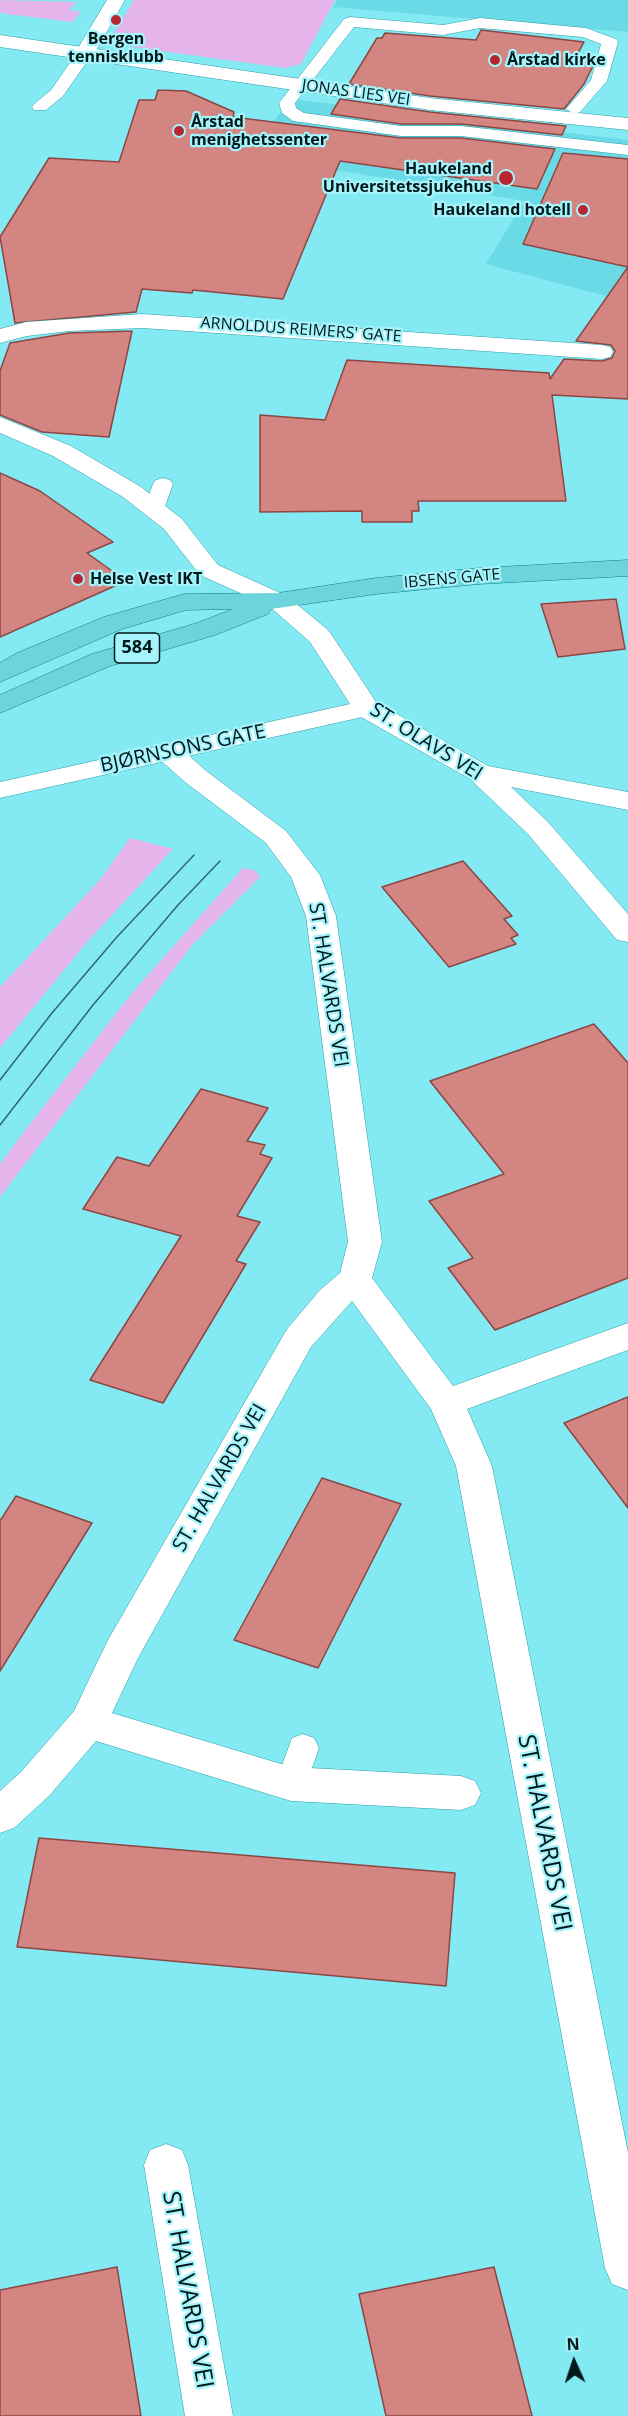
<!DOCTYPE html>
<meta charset="utf-8">
<style>
body{margin:0}
#map{position:relative;width:628px;height:2416px;overflow:hidden;background:#83eaf3;font-family:"Open Sans",sans-serif}
canvas{display:block}
.north{position:absolute;left:544px;top:2332px;width:60px;height:60px;-webkit-text-stroke:4px #a5f4fb;paint-order:stroke;rotate:357deg;font-size:16px;font-weight:700;line-height:24px;text-align:center;color:#03181a}
.north::after{content:'';display:block;margin:auto;width:21px;height:27px;background:#03181a;clip-path:polygon(50% 0,100% 100%,50% 72%,0 100%)}
</style>
<div id="map">
<canvas width="628" height="2416"></canvas>
<div class="north">N</div>
</div>
<script>
const context = document.querySelector('canvas').getContext('2d');
context.lineJoin = 'round';
function paint(path, color) {
  context.fillStyle = color;
  context.fill(path, 'evenodd');
}
function shape(rows) {
  const path = new Path2D();
  for (const r of rows) {
    path.moveTo(r[0], r[1]);
    for (let i = 2; i < r.length; i += 2) path.lineTo(r[i], r[i + 1]);
  }
  return path;
}
function trace(path, color, width, dash) {
  context.strokeStyle = color;
  context.lineWidth = width;
  context.lineCap = dash ? 'butt' : 'round';
  context.setLineDash(dash || []);
  context.stroke(path);
}
function label(font, color, halo, rows, align = 'center') {
  context.font = font + ' "Open Sans",sans-serif';
  context.lineWidth = 4.5;
  context.setLineDash([]);
  context.textBaseline = 'middle';
  context.strokeStyle = halo;
  context.fillStyle = color;
  for (const [text, x, y, turn = 0] of rows) {
    context.save();
    context.translate(x, y);
    context.rotate((+turn || 0) * Math.PI / 180);
    context.textAlign = isNaN(turn) ? turn : align;
    if (halo) context.strokeText(text, 0, 0);
    context.fillText(text, 0, 0);
    context.restore();
  }
}
paint(shape([
 [337,0,628,0,628,32,333,7],
 [292,99,628,140,628,302,486,264,524,201,245,155]
]), '#6adbe6');
paint(shape([
 [0,0,76,2,69,10,81,12,72,22,6,14,0,12],
 [134,0,335,0,301,64,285,68,111,44,109,41],
 [130,838,173,849,87,942,0,1048,0,987,99,881],
 [243,868,256,871,260,877,193,944,0,1197,0,1164,23,1133,132,993]
]), '#e4b4ea');
const building = shape([
 [481,30,584,42,577,55,595,57,593,66,584,84,564,109,430,96,349,84,377,38,382,38,385,33,476,40,481,30],
 [158,90,186,91,234,112,233,117,401,138,461,138,555,149,537,189,340,161,283,299,193,290,192,293,142,289,136,312,15,323,0,237,49,158,119,162,139,100,155,100,158,90],
 [340,99,430,112,566,126,562,135,461,124,401,124,331,114,340,99],
 [563,153,628,159,628,399,552,395,566,501,418,501,419,511,412,511,412,522,362,522,362,511,260,512,260,415,325,420,347,360,549,373,550,379,564,359,602,361,612,358,615,351,611,345,576,341,628,267,523,244,563,153],
 [132,331,109,437,42,432,0,415,0,371,10,343,69,333,132,331],
 [0,473,40,491,113,542,87,553,126,581,0,637,0,473],
 [616,599,625,649,558,657,541,604,616,599],
 [463,861,512,916,504,919,518,935,511,938,516,944,449,967,382,887,463,861],
 [594,1024,628,1063,628,1278,495,1330,448,1268,473,1258,429,1201,504,1174,430,1081,594,1024],
 [201,1089,268,1108,247,1141,265,1145,260,1154,272,1158,237,1216,260,1222,236,1261,246,1264,163,1403,90,1380,181,1236,83,1209,117,1157,149,1166,201,1089],
 [628,1397,628,1508,564,1423,628,1397],
 [322,1478,401,1504,318,1668,234,1640,322,1478],
 [16,1496,92,1523,0,1671,0,1521,16,1496],
 [39,1838,455,1873,446,1986,17,1947,39,1838],
 [117,2267,141,2416,0,2416,0,2290,117,2267],
 [494,2267,532,2416,386,2416,359,2294,494,2267]
]);
paint(building, '#d38581');
trace(building, '#8d4644', 1.5);
const service = shape([
 [350,17,443,25,480,18,586,28,616,39,618,42,607,81,580,112,574,114,566,109,591,80,601,44,583,37,480,28,443,35,354,27,295,103,296,108,304,113,401,126,461,126,628,145,628,155,461,136,401,136,293,121,282,113,279,103,344,19,350,17],
 [85,48,93,53,63,96,46,110,34,110,32,107,34,104,51,90,79,50,85,48],
 [163,478,170,480,173,484,164,509,161,513,154,515,147,513,144,509,153,484,156,480,163,478],
 [303,1734,314,1738,319,1748,303,1794,291,1798,279,1794,275,1784,292,1738,303,1734]
]);
const minor = shape([
 [107,0,125,0,92,57,78,57,75,53,107,0],
 [142,314,602,345,610,347,613,352,610,357,602,359,142,328,69,331,27,336,0,343,0,329,26,322,142,314],
 [366,700,376,702,488,766,628,792,628,810,511,787,548,822,628,914,628,942,617,940,528,834,470,779,356,714,352,708,356,702,366,700],
 [168,744,178,746,205,770,286,831,320,875,336,916,382,1242,372,1278,453,1386,628,1323,628,1350,467,1409,492,1466,628,2153,628,2290,612,2284,605,2268,456,1466,431,1409,352,1301,311,1347,138,1658,112,1713,291,1767,461,1776,475,1781,481,1793,475,1805,461,1810,291,1801,96,1741,49,1796,14,1828,0,1833,0,1791,21,1772,74,1711,108,1640,287,1329,320,1290,340,1273,348,1242,306,916,291,877,266,843,185,782,158,758,154,752,158,746,168,744],
 [166,2144,182,2150,188,2165,233,2416,185,2416,144,2165,150,2150,166,2144]
]);
const tertiary = shape([
 [0,35,430,98,628,118,628,130,430,110,0,47,0,35],
 [0,417,71,446,141,487,182,519,218,565,287,596,329,631,380,708,376,714,0,798,0,782,350,704,310,642,269,606,200,575,164,529,123,497,53,456,0,433,0,417]
]);
const primary = shape([
 [628,560,628,576,479,584,376,594,271,609,268,614,215,635,110,666,0,713,0,695,92,654,197,623,233,609,186,610,122,629,0,682,0,663,17,653,104,617,184,594,278,593,376,578,479,568,628,560]
]);
trace(service, '#2d9da6', 1);
trace(minor, '#2d9da6', 1);
trace(tertiary, '#2d9da6', 1);
trace(primary, '#0a8088', 1);
paint(service, '#fff');
paint(minor, '#fff');
paint(tertiary, '#fff');
paint(primary, '#6ed4dc');
trace(shape([
 [0,1080,52,1013,116,938,194,855],
 [0,1125,93,1005,178,905,220,861]
]), '#33666b', 1.5);
for (const [x, y, r, color] of [
 [116,20,6,"#b62530"],
 [495,60,6,"#b62530"],
 [179,131,6,"#b62530"],
 [506,178,8,"#b62530"],
 [583,210,6,"#b62530"],
 [78,579,6,"#b62530"]
]) {
  const dot = new Path2D();
  dot.arc(x, y, r, 0, 2 * Math.PI);
  context.fillStyle = color;
  context.fill(dot);
  trace(dot, '#a5f4fb', 2);
}
label('bold 16px', '#03181a', '#a5f4fb', [
 ["Bergen",116,39,"center"],
 ["tennisklubb",116,57,"center"],
 ["Årstad kirke",507,60],
 ["Årstad",191,122],
 ["menighetssenter",191,140],
 ["Haukeland",492,169,"right"],
 ["Universitetssjukehus",492,187,"right"],
 ["Haukeland hotell",571,210,"right"],
 ["Helse Vest IKT",90,579]
], 'left');
label('16px', '#03181a', '#a5f4fb', [
 ["JONAS LIES VEI",356,93,8],
 ["ARNOLDUS REIMERS' GATE",301,330,4],
 ["IBSENS GATE",452,579,-5]
]);
for (const [x, y, w] of [
 [137,648,45]
]) {
  const box = new Path2D();
  box.roundRect(x - w / 2, y - 15, w, 30, 4.5);
  context.fillStyle = '#a5f4fb';
  context.fill(box);
  trace(box, '#03181a', 1.5);
}
label('bold 18px', '#03181a', null, [
 ["584",137,648]
]);
label('20px', '#03181a', '#a5f4fb', [
 ["ST. OLAVS VEI",426,742,32],
 ["BJØRNSONS GATE",183,749,-12],
 ["ST. HALVARDS VEI",328,985,81],
 ["ST. HALVARDS VEI",220,1478,-60]
]);
label('24px', '#03181a', '#a5f4fb', [
 ["ST. HALVARDS VEI",544,1833,79],
 ["ST. HALVARDS VEI",187,2290,80]
]);
</script>
